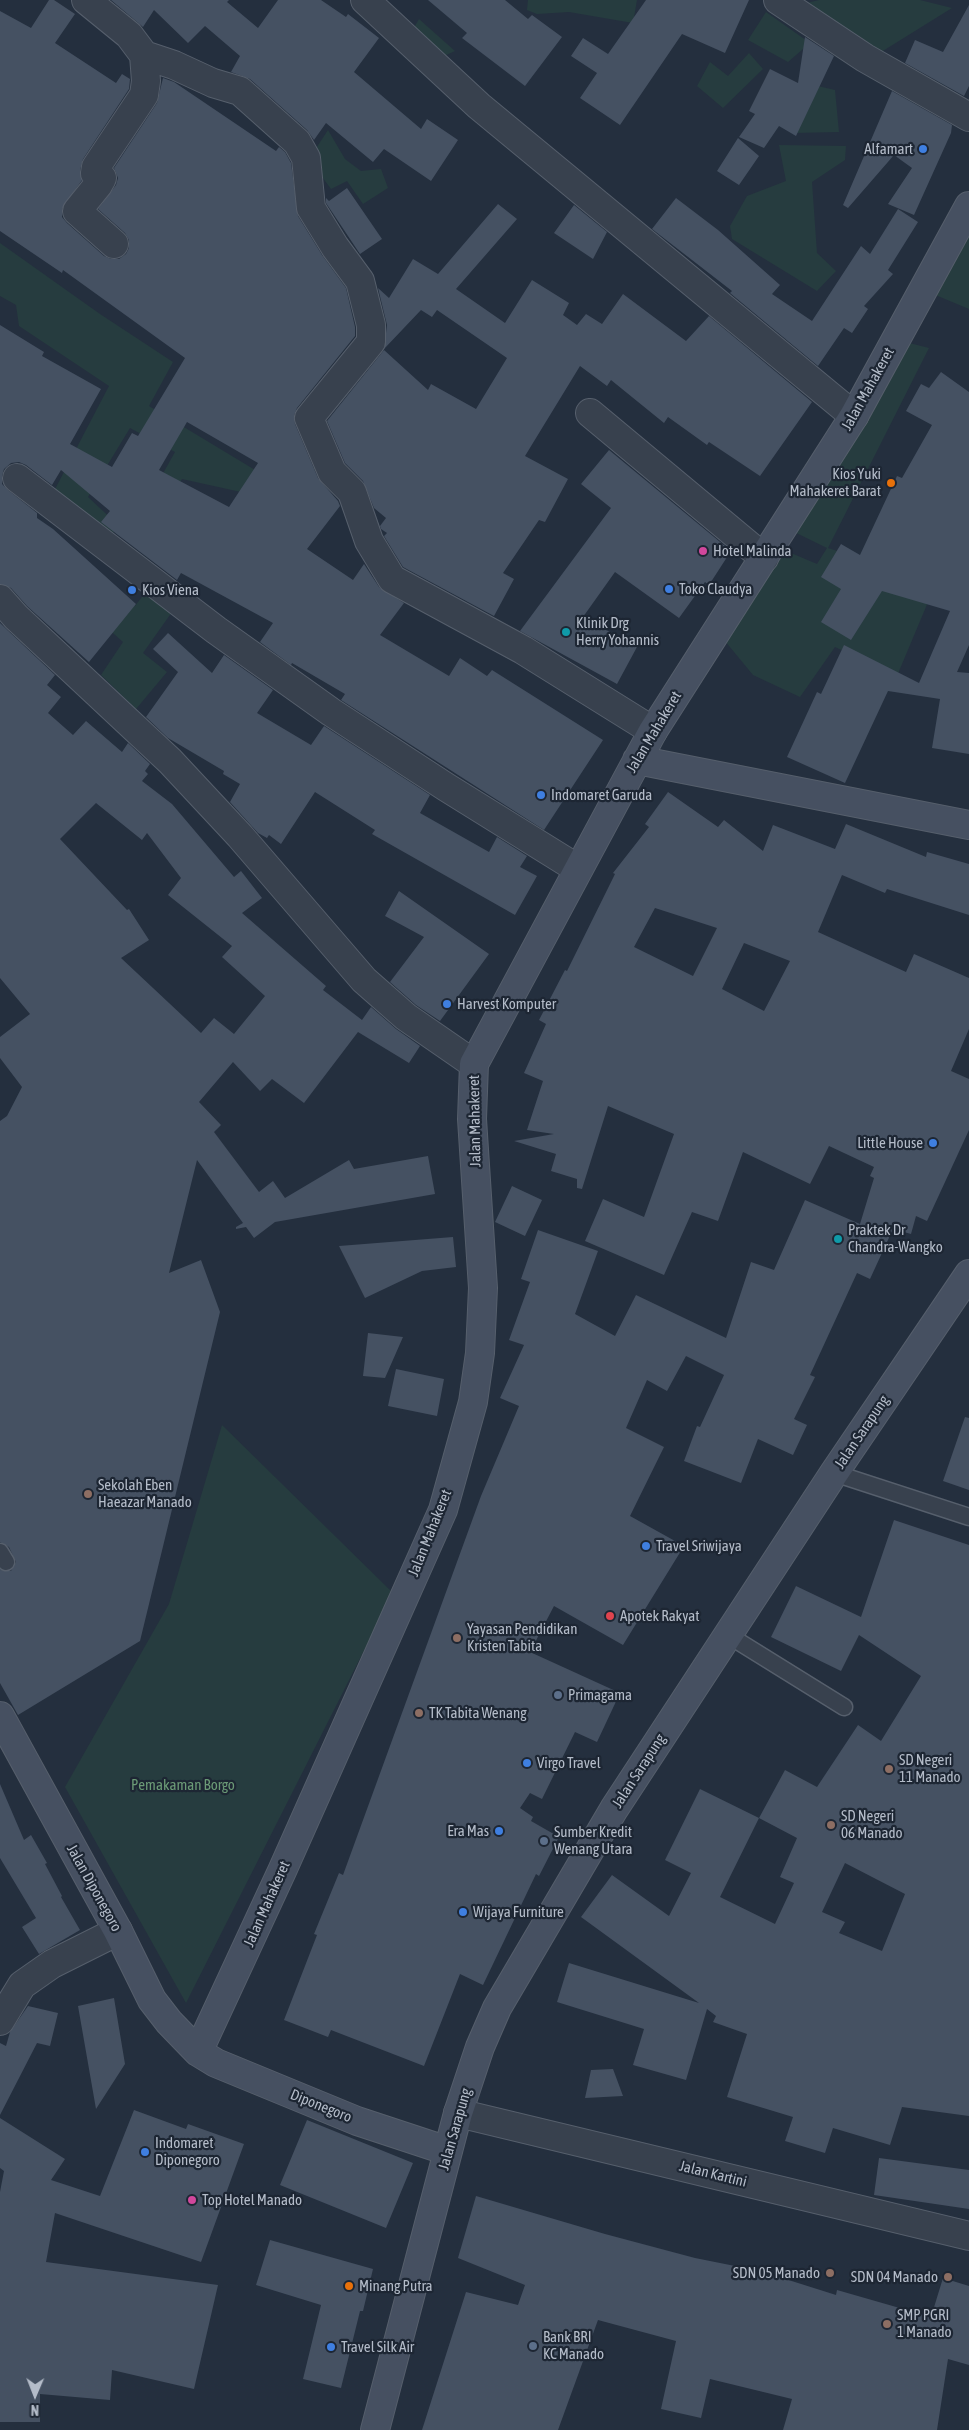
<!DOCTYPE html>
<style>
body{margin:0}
#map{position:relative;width:969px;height:2430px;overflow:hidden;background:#242f3e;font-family:"Asap Condensed",sans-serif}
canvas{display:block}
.north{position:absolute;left:10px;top:2370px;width:50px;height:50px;-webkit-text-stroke:4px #1d2633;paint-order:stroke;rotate:181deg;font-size:14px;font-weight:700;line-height:20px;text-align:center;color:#b4bcc9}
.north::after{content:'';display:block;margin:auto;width:18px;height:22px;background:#b4bcc9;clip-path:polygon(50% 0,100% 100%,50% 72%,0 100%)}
</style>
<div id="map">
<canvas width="969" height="2430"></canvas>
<div class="north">N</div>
</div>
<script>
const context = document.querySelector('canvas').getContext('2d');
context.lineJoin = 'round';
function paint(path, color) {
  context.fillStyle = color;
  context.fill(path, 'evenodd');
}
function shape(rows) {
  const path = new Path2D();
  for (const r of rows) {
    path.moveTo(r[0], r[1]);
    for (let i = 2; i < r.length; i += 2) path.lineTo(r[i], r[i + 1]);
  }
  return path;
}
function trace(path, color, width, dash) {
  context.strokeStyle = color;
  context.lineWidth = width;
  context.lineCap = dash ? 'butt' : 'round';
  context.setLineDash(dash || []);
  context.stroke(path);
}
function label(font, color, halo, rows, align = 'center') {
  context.font = font + ' "Asap Condensed",sans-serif';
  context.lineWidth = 4.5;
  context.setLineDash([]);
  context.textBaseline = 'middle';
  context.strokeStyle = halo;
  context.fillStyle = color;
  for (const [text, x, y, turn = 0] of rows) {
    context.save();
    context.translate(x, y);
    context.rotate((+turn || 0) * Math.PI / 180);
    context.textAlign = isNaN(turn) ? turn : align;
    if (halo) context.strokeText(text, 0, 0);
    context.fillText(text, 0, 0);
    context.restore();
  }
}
paint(shape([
 [528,0,637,0,633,23,569,12,537,14,527,10],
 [819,0,920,0,952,8,878,54,802,4],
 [766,12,810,43,788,62,748,40],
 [419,19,455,51,442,57,412,31],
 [749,53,763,69,723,108,697,86,710,62,728,76],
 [809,84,835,90,839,132,792,133],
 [328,130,345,159,361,171,381,169,388,188,363,204,347,181,331,189,309,159],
 [779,145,846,146,845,160,812,182,817,253,836,271,817,291,732,239,730,226,747,196,786,181],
 [969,224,969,309,933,294],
 [0,243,100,314,173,362,149,406,280,485,268,498,182,479,159,517,147,502,175,452,130,428,88,497,118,525,108,541,53,493,109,386,19,326,16,305,0,296],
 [886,337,929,348,828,548,936,583,897,676,835,647,800,697,753,675,720,635,777,547,817,564,827,548,784,527],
 [148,589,172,612,143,653,167,672,136,709,101,675,123,642,96,618,116,591,135,606],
 [222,1425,393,1593,186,2003,65,1787,169,1604]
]), '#263c3f');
paint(shape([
 [49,0,54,0,75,14,55,43,116,83,122,74,130,79,129,89,83,159,80,170,82,180,62,209,62,217,67,223,104,256,111,259,119,259,126,254,129,248,129,240,125,233,98,209,116,185,118,178,114,168,157,103,163,78,174,82,276,151,279,147,285,152,291,163,298,216,322,255,346,288,355,327,355,336,297,408,294,415,295,424,318,478,338,501,340,506,307,549,353,580,364,564,379,587,404,603,380,635,449,676,460,658,487,676,492,670,603,740,544,830,341,700,345,694,292,663,291,665,260,642,273,623,181,573,177,580,101,522,110,511,61,470,52,485,26,465,19,462,11,463,4,469,2,476,2,484,8,490,37,513,37,518,53,529,136,604,89,662,27,606,11,588,0,584,0,325,44,352,42,356,101,389,70,444,112,467,132,433,138,436,185,358,63,270,62,273,0,231,0,11,31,28],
 [187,422,258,463,229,507,159,470],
 [111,0,229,0,227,2,258,28,278,0,321,0,346,17,348,14,379,38,354,72,421,129,427,119,458,140,431,181,384,149,373,162,326,123,314,140,307,130,250,79,231,72,240,56,205,26,188,43,154,10,143,27],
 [428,0,505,0,528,19,532,15,562,37,525,86,462,38,467,33],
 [646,0,749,0,725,53,682,34,620,125,580,98,597,73,571,56,583,38,608,54],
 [969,5,969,86,964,96,905,63,915,40,943,52],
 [805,37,834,56,796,136,779,126,764,148,739,137,755,114,749,111,770,69,798,83],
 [892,91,952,125,951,133,914,215,888,204,912,168,894,155,848,208,843,205],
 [738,138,759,156,739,185,717,171],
 [347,188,382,239,360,254,326,203,326,198,329,201],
 [676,198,718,230,780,285,772,294,812,321,861,246,870,254,898,209,918,222,888,270,893,274,864,306,868,309,852,333,844,328,818,366,730,293,732,291,652,229],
 [498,204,517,219,456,289,505,323,532,280,569,303,563,315,577,325,586,314,602,324,623,294,686,341,709,316,812,402,760,476,709,442,707,445,668,417,664,423,611,380,607,386,580,366,525,456,568,479,545,522,539,520,503,573,514,579,494,616,403,567,384,536,387,533,381,529,380,526,386,518,374,508,363,481,345,463,327,421,384,350,428,390,431,384,476,409,507,358,437,310,432,317,421,310,384,349,387,325,378,288,389,298,413,259,438,274],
 [574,205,607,232,593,259,554,233],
 [941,372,969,392,969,645,957,672,969,673,969,754,932,748,940,699,888,691,845,783,787,757,817,692,821,694,844,645,919,683,950,611,882,591,851,640,821,622,841,589,821,577,841,544,860,555,897,476,902,478,932,425,906,411,921,384,929,388],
 [609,450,731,551,709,585,705,582,679,618,615,572,583,617,637,647,617,684,520,631,611,508,581,484],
 [0,623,55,675,47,685,61,697,48,713,73,735,86,721,122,752,128,743,150,764,145,771,148,774,142,781,172,804,234,877,241,871,262,898,242,913,326,986,323,990,362,1020,371,1007,396,1029,420,1046,409,1063,358,1032,304,1103,272,1079,260,1091,233,1062,199,1102,221,1125,214,1132,259,1192,273,1181,285,1198,349,1160,354,1169,428,1156,435,1194,275,1222,254,1238,246,1227,236,1229,236,1227,243,1223,197,1160,169,1273,201,1260,220,1312,140,1641,18,1715,0,1683,0,1570,11,1571,16,1562,9,1547,0,1542,0,1121,7,1116,22,1087,0,1058,0,1037,30,1014,0,978],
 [96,803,142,840,147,833,181,878,168,895,232,946,222,957,265,996,234,1034,214,1018,201,1033,121,958,149,940,129,909,127,910,60,839],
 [168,633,212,673,224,655,273,690,257,713,311,745,324,726,430,795,420,813,489,852,497,837,527,856,520,867,537,876,515,915,372,834,375,830,315,792,281,844,269,835,267,838,258,833,230,802,240,784,223,774,224,771,168,738,146,717,178,672,153,649],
 [668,792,718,827,724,820,763,851,773,825,835,849,846,824,926,857,927,852,969,864,969,915,887,889,885,893,842,875,818,932,906,972,914,954,969,978,969,1029,951,1071,969,1079,969,1130,927,1221,916,1216,911,1234,893,1229,870,1279,857,1273,810,1375,815,1377,794,1419,807,1425,793,1455,758,1439,741,1483,684,1461,697,1426,700,1427,724,1375,686,1356,667,1391,647,1380,626,1428,664,1447,630,1516,684,1546,623,1645,554,1606,530,1652,620,1693,597,1742,575,1732,542,1799,530,1793,520,1808,533,1817,531,1821,559,1837,539,1876,536,1874,483,1985,460,1974,424,2066,331,2030,328,2037,284,2020,317,1935,314,1934,339,1873,343,1875,481,1496,519,1406,500,1398,524,1345,509,1340,530,1282,521,1279,538,1230,598,1251,575,1314,615,1336,636,1295,726,1338,751,1262,774,1270,805,1200,860,1224,874,1178,870,1176,874,1167,829,1146,810,1184,743,1152,718,1221,692,1212,664,1275,585,1241,603,1199,644,1217,674,1134,608,1106,582,1189,577,1188,577,1179,551,1171,556,1154,514,1141,554,1134,527,1130,543,1081,524,1073,546,1024,539,1020,565,970,567,971,615,874,613,873,649,827,645,824],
 [655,908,717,928,693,976,634,947],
 [744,943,790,961,764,1011,722,989],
 [399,891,489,954,440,1021,416,1005,390,982,424,937,385,916],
 [512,1186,542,1200,525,1236,495,1222],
 [453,1237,456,1267,422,1271,365,1298,339,1246],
 [368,1333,403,1337,385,1378,363,1376],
 [396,1369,444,1379,437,1416,388,1406],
 [965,1417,969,1418,969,1490,943,1481],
 [894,1520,969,1545,969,2116,902,2107,890,2145,833,2128,825,2153,785,2141,793,2117,727,2097,747,2034,713,2022,716,2016,707,2009,686,2080,633,2065,644,2029,557,2002,569,1963,699,2003,581,1917,612,1875,669,1916,691,1873,665,1860,700,1789,759,1818,785,1770,817,1787,858,1725,881,1741,921,1676,859,1635,841,1671,771,1637,796,1586,861,1617],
 [759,1818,797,1838,780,1877,794,1883,775,1924,720,1897],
 [845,1863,905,1894,882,1951,839,1933,845,1922,822,1912],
 [0,1784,24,1840,31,1835,47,1863,45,1864,62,1896,61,1897,80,1930,39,1954,22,1927,36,1918,0,1858],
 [114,1998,125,2064,96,2109,78,2006],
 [28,2006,58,2013,50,2046,37,2043,0,2115,0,2043,6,2046,10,2032],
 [613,2069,623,2096,585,2098,591,2070],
 [134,2110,186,2129,188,2124,244,2144,201,2262,55,2213,46,2262,218,2285,194,2389,112,2370,110,2400,40,2394,40,2422,0,2422,0,2192,4,2171,0,2168,0,2118,65,2159,51,2180,100,2196],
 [307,2120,413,2163,386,2228,280,2185],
 [879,2158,969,2170,969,2209,874,2195],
 [476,2196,605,2234,695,2258,760,2271,836,2295,837,2290,931,2317,943,2278,969,2286,969,2365,948,2359,937,2430,783,2430,792,2399,710,2379,701,2418,661,2409,676,2341,598,2320,558,2430,422,2430,466,2292,518,2305,525,2285,458,2258],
 [270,2240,373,2269,363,2311,360,2311,341,2388,303,2379,321,2305,256,2285]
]), '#455162');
const lane = shape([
 [834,1473,969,1517],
 [0,1552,6,1562],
 [728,1635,844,1707]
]);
const street = shape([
 [86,0,129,35,144,55,146,81,144,95,96,167,95,173,102,178,98,185,77,211,114,244],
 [365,0,479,106,854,416],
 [778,0,865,58,969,117],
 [144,55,174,65,213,83,240,91,297,142,306,158,311,208,335,247,360,281,371,325,371,342,309,418,332,472,352,492,369,541,392,579,523,650,653,731],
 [590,413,764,558],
 [17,478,216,630,331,712,446,787,578,869],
 [0,599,16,617,170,761,240,836,364,980,406,1017,474,1064],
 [0,2021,22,1985,52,1964,118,1931],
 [458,2113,969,2236]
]);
const secondary = shape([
 [637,760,969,825],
 [0,1716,118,1931,152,2000,169,2022,198,2052,216,2063,357,2121,448,2151],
 [198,2052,282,1871,443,1510,473,1402,480,1353,483,1288,472,1119,474,1064,653,731,854,416,969,206],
 [375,2430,458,2113,480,2047,497,2008,614,1809,834,1473,969,1274]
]);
trace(lane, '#565f6c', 19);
trace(street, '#565f6c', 30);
trace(secondary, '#565f6c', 30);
trace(lane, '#38414e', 16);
trace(street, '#38414e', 28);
trace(secondary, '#465061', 28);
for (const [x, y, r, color] of [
 [923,149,5,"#3f7fe0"],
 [891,483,5,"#e8710a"],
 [703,551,5,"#d1479c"],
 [669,589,5,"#3f7fe0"],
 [132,590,5,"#3f7fe0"],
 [566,632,5,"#0f9aa8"],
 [541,795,5,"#3f7fe0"],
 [447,1004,5,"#3f7fe0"],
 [933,1143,5,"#3f7fe0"],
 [838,1239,5,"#0f9aa8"],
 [88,1494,5,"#8d6e63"],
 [646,1546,5,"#3f7fe0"],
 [610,1616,5,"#e0444e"],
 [457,1638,5,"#8d6e63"],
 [558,1695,5,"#5c6f8a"],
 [419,1713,5,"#8d6e63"],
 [527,1763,5,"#3f7fe0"],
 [889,1769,5,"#8d6e63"],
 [831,1825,5,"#8d6e63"],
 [499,1831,5,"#3f7fe0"],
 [544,1841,5,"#5c6f8a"],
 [463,1912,5,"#3f7fe0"],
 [145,2152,5,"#3f7fe0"],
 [192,2200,5,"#d1479c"],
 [830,2273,5,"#8d6e63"],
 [948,2277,5,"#8d6e63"],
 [349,2286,5,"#e8710a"],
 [887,2324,5,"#8d6e63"],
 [533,2346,5,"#5c6f8a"],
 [331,2347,5,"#3f7fe0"]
]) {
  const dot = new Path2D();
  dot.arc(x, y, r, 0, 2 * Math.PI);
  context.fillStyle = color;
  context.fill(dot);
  trace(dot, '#1d2633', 2);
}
label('15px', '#b4bcc9', '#1d2633', [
 ["Alfamart",913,149,"right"],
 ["Kios Yuki",881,474,"right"],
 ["Mahakeret Barat",881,491,"right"],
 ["Hotel Malinda",713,551],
 ["Toko Claudya",679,589],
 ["Kios Viena",142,590],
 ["Klinik Drg",576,623],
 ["Herry Yohannis",576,640],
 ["Indomaret Garuda",551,795],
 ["Harvest Komputer",457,1004],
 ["Little House",923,1143,"right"],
 ["Praktek Dr",848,1230],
 ["Chandra-Wangko",848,1247],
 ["Sekolah Eben",98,1485],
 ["Haeazar Manado",98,1502],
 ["Travel Sriwijaya",656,1546],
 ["Apotek Rakyat",620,1616],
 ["Yayasan Pendidikan",467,1629],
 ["Kristen Tabita",467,1646],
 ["Primagama",568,1695],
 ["TK Tabita Wenang",429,1713],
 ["SD Negeri",899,1760],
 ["11 Manado",899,1777],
 ["Virgo Travel",537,1763],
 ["SD Negeri",841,1816],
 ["06 Manado",841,1833],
 ["Era Mas",489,1831,"right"],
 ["Sumber Kredit",554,1832],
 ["Wenang Utara",554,1849],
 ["Wijaya Furniture",473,1912],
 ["Indomaret",155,2143],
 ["Diponegoro",155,2160],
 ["Top Hotel Manado",202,2200],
 ["SDN 05 Manado",820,2273,"right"],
 ["SDN 04 Manado",938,2277,"right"],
 ["Minang Putra",359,2286],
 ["SMP PGRI",897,2315],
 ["1 Manado",897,2332],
 ["Bank BRI",543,2337],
 ["KC Manado",543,2354],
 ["Travel Silk Air",341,2347]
], 'left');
label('15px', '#b4bcc9', '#1d2633', [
 ["Jalan Mahakeret",868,389,-61],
 ["Jalan Mahakeret",654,732,-59],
 ["Jalan Mahakeret",475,1121,-91],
 ["Jalan Sarapung",862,1432,-56],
 ["Jalan Mahakeret",430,1533,-68],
 ["Jalan Sarapung",639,1771,-57],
 ["Jalan Diponegoro",94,1888,61],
 ["Jalan Mahakeret",267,1904,-66],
 ["Diponegoro",321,2106,22],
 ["Jalan Sarapung",455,2129,-74],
 ["Jalan Kartini",713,2174,14]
]);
label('15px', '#6b9a76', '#1d2633', [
 ["Pemakaman Borgo",183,1785]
]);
</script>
